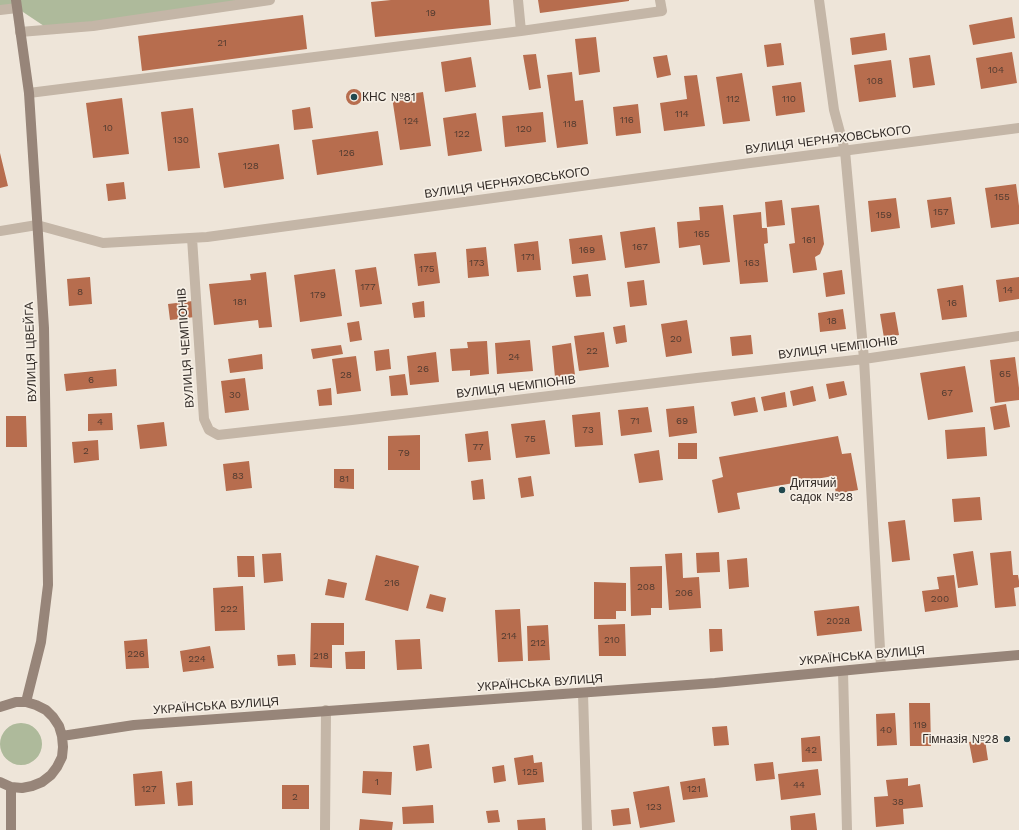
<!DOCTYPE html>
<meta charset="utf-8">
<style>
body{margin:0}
canvas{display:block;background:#eee5d9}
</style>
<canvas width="1019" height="830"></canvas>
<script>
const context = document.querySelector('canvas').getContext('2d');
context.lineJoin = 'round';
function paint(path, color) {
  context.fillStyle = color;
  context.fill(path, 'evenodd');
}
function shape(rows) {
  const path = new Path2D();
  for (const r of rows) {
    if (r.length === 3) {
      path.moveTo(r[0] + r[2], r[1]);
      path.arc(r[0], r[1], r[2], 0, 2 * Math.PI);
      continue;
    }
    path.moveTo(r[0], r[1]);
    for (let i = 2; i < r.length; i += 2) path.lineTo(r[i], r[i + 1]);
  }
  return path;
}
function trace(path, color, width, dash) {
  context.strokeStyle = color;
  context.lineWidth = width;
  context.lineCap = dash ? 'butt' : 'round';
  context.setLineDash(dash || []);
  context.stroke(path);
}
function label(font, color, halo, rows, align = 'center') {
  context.font = font + ' "Work Sans",sans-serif';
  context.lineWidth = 3.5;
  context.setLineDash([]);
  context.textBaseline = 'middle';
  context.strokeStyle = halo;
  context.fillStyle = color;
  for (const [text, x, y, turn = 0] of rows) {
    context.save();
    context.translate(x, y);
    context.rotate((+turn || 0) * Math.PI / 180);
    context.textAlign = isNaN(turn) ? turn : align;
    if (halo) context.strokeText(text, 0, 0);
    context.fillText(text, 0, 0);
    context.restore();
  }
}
paint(shape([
 [0,0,270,0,50,30,17,8,0,10],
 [21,744,21]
]), '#aeba9b');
paint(shape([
 [391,0,489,0,491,25,375,37,371,2],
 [538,0,629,0,629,1,540,13],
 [303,15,307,49,142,71,138,36],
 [1012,17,1015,38,973,45,969,25],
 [885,33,887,50,852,55,850,38],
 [596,37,600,72,579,75,575,39],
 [781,43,784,65,767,67,764,45],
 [1012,52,1017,83,981,89,976,58],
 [536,54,541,88,529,90,523,55],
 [667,55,671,75,657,78,653,57],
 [930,55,935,85,913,88,909,58],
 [471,57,476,87,445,92,441,62],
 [891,60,896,97,859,102,854,65],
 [572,72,575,101,583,100,588,144,557,148,547,75],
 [742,73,750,121,723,124,716,77],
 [697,75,705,126,664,131,660,103,687,99,684,76],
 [801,82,805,112,776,116,772,86],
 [354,97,8],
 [423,92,431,146,400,150,392,97],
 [122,98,129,154,93,158,86,103],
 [638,104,641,133,616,136,613,107],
 [310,107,313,128,294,130,292,110],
 [193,108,200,168,168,171,161,112],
 [543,112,546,142,505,147,502,116],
 [476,113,482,151,448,156,443,118],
 [378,131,383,165,317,175,312,140],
 [279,144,284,179,224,188,218,153],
 [0,153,8,186,0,188],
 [124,182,126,199,108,201,106,184],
 [1016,184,1019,206,1019,224,991,228,985,188],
 [951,197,955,224,931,228,927,200],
 [896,198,900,228,871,232,868,201],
 [782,200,785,225,767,227,765,202],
 [723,205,730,262,703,265,700,245,679,248,677,222,700,220,699,207],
 [819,205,824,244,820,254,815,257,817,270,793,273,789,244,795,243,791,208],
 [761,212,762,228,767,228,768,243,764,244,768,282,740,284,733,215],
 [655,227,660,263,625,268,620,232],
 [602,235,606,260,572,264,569,239],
 [538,241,541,270,517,272,514,244],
 [486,247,489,276,468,278,466,249],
 [436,252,440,283,418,286,414,254],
 [376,267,382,304,360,307,355,270],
 [335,269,342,316,300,322,294,275],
 [842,270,845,294,826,297,823,273],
 [266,272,272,327,259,328,258,320,214,325,209,284,251,280,250,274],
 [588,274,591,296,576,297,573,276],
 [90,277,92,304,69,306,67,279],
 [1019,277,1019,299,999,302,996,280],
 [644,280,647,305,630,307,627,282],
 [963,285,967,317,942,320,937,289],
 [193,301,195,317,170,320,168,304],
 [424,301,425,317,414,318,412,303],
 [843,309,846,329,820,332,818,313],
 [895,312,899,335,884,338,880,314],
 [687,320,692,353,666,357,661,324],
 [359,321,362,340,350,342,347,323],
 [625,325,627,342,616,344,613,327],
 [604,332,609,367,579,371,574,336],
 [751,335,753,354,732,356,730,337],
 [530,340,533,371,497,374,495,343],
 [487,341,489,374,470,376,470,370,452,371,450,349,468,348,467,342],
 [571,343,575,375,555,377,552,346],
 [341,345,343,354,313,359,311,349],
 [389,349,391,369,376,371,374,351],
 [436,352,439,382,410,385,407,356],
 [262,354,263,369,230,373,228,359],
 [356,356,361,391,337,394,332,359],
 [1015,357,1019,388,1019,400,995,403,990,360],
 [965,366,973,412,928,420,920,373],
 [116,369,117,386,66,391,64,374],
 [405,374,408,395,391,396,389,376],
 [245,378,249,410,225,413,221,381],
 [844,381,847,395,829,399,826,384],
 [813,386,816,401,793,406,790,391],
 [331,388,332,405,319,406,317,390],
 [785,392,787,407,764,411,761,397],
 [755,397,758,412,734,416,731,402],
 [1006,404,1010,427,994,430,990,407],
 [694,406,697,433,669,437,666,409],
 [648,407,652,432,621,436,618,410],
 [600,412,603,445,575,447,572,415],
 [112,413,113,430,88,431,88,414],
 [6,416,26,416,27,447,6,447],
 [545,420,550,454,516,458,511,424],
 [164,422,167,446,140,449,137,425],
 [985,427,987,456,947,459,945,430],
 [488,431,491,460,468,462,465,434],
 [420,435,420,470,388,470,388,436],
 [838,436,842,454,851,453,858,490,836,494,833,476,737,493,740,509,718,513,712,480,723,477,719,457],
 [98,440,99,460,74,463,72,442],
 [678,443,697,443,697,459,678,459],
 [659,450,663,480,639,483,634,454],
 [249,461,252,488,226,491,223,464],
 [334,469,354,469,354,489,334,488],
 [531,476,534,496,521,498,518,478],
 [483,479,485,499,473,500,471,481],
 [980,497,982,520,954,522,952,499],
 [905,520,910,560,892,562,888,522],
 [973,551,978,585,958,588,953,554],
 [1011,551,1013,575,1018,575,1019,581,1019,587,1014,588,1016,606,995,608,990,553],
 [719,552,720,572,697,573,696,553],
 [281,553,283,581,264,583,262,554],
 [682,553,683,578,699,577,701,608,669,610,665,554],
 [376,555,419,566,408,611,365,600],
 [237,556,254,556,255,577,238,577],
 [747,558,749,587,729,589,727,560],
 [662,566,662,608,651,608,651,615,631,616,630,567],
 [954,575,958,607,925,612,922,591,939,589,937,577],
 [328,579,347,583,344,598,325,595],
 [594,582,626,583,626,611,616,611,616,619,594,619],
 [243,586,245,630,215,631,213,588],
 [430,594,446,598,443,612,426,608],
 [859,606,862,631,817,636,814,611],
 [520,609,523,661,498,662,495,610],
 [311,623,344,623,344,645,332,645,332,668,310,667],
 [625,624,626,656,599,656,598,625],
 [548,625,550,660,528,661,527,626],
 [709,629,722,629,723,651,710,652],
 [147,639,149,668,126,669,124,641],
 [420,639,422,669,397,670,395,640],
 [210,646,214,668,183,672,180,651],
 [365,651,365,669,346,669,345,652],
 [295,654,296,665,278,666,277,655],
 [909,703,930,703,931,746,910,746],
 [895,713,897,745,877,746,876,714],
 [727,726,729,745,714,746,712,727],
 [820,736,822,761,802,762,801,738],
 [985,740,988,760,973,763,969,742],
 [429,744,432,768,416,771,413,746],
 [533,755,534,763,542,762,544,782,518,785,514,758],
 [773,762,775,779,756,781,754,764],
 [504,765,506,781,494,783,492,767],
 [818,769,821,795,781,800,778,774],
 [162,771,165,804,135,806,133,774],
 [363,771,392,772,391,795,362,793],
 [705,778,708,797,683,800,680,782],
 [908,778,908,786,920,784,923,807,903,809,904,824,876,827,874,797,888,796,886,780],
 [192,781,193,805,178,806,176,783],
 [282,785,309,785,309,809,282,809],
 [669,786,675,822,640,828,633,792],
 [433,805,434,823,403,824,402,807],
 [629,808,631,824,613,826,611,810],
 [498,810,500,822,488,823,486,811],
 [815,813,817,830,791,830,790,816],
 [545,818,546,830,518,830,517,820],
 [360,819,393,822,392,830,359,830]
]), '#b76d4e');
trace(shape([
 [518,0,521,31],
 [29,93,521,31,662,11,660,0]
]), '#c4b6a7', 10);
trace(shape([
 [819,0,834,110,845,151,864,359,881,667],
 [0,10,17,8],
 [20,32,93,26,270,0],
 [0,231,37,225,103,243,207,237,750,163,1019,128],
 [192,238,204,419,209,430,218,435,352,420,697,378,864,359,1019,336],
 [843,671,847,830],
 [583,693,587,830],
 [325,830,326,710]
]), '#c4b6a7', 10);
trace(shape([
 [16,0,29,93,44,328,48,585,41,642,26,702],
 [0,707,16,702,26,702,36,705,46,710,53,717,59,726,62,736,63,747,62,757,57,767,51,775,42,782,32,786,22,788,11,787,0,782],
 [62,736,134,725,715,683,881,667,1019,655],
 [11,830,11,787]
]), '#978579', 10);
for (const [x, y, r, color] of [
 [354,97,4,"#21484e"],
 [782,490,4,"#21484e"],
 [1007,739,4,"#21484e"]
]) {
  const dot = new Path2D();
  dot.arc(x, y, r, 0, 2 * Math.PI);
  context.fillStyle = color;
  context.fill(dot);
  trace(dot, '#f6efe5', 1.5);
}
label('10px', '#523b30', null, [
 ["19",431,13],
 ["21",222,43],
 ["104",996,70],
 ["108",875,81],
 ["112",733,99],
 ["110",789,99],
 ["114",682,114],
 ["116",627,120],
 ["124",411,121],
 ["118",570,124],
 ["10",108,128],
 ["120",524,129],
 ["122",462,134],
 ["130",181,140],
 ["126",347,153],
 ["128",251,166],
 ["155",1002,197],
 ["157",941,212],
 ["159",884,215],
 ["165",702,234],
 ["161",809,240],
 ["167",640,247],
 ["169",587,250],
 ["171",528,257],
 ["173",477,263],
 ["163",752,263],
 ["175",427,269],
 ["177",368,287],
 ["14",1008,290],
 ["8",80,292],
 ["179",318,295],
 ["181",240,302],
 ["16",952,303],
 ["18",832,321],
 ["20",676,339],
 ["22",592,351],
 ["24",514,357],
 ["26",423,369],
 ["65",1005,374],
 ["28",346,375],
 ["6",91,380],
 ["67",947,393],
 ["30",235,395],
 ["71",635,421],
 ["69",682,421],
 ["4",100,422],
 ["73",588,430],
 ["75",530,439],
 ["77",478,447],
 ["2",86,451],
 ["79",404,453],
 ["83",238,476],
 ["81",344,479],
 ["216",392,583],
 ["208",646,587],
 ["206",684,593],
 ["200",940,599],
 ["222",229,609],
 ["202а",838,621],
 ["214",509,636],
 ["210",612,640],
 ["212",538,643],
 ["226",136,654],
 ["218",321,656],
 ["224",197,659],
 ["119",920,725],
 ["40",886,730],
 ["42",811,750],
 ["125",530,772],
 ["1",377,782],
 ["44",799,785],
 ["127",149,789],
 ["121",694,789],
 ["2",295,797],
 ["38",898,802],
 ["123",654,807]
]);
label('12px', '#312a26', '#f6efe5', [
 ["КНС №81",362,97],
 ["Дитячий",790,483],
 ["садок №28",790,497],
 ["Гімназія №28",999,739,"right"]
], 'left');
label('12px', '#312a26', '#f6efe5', [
 ["ВУЛИЦЯ ЧЕРНЯХОВСЬКОГО",828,140,-7],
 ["ВУЛИЦЯ ЧЕРНЯХОВСЬКОГО",507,183,-8],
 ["ВУЛИЦЯ ЧЕМПІОНІВ",186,348,-94],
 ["ВУЛИЦЯ ЧЕМПІОНІВ",838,348,-7],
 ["ВУЛИЦЯ ЦВЕЙГА",31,352,-92],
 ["ВУЛИЦЯ ЧЕМПІОНІВ",516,387,-7],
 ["УКРАЇНСЬКА ВУЛИЦЯ",862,656,-5],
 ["УКРАЇНСЬКА ВУЛИЦЯ",540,683,-4],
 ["УКРАЇНСЬКА ВУЛИЦЯ",216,706,-4]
]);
</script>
